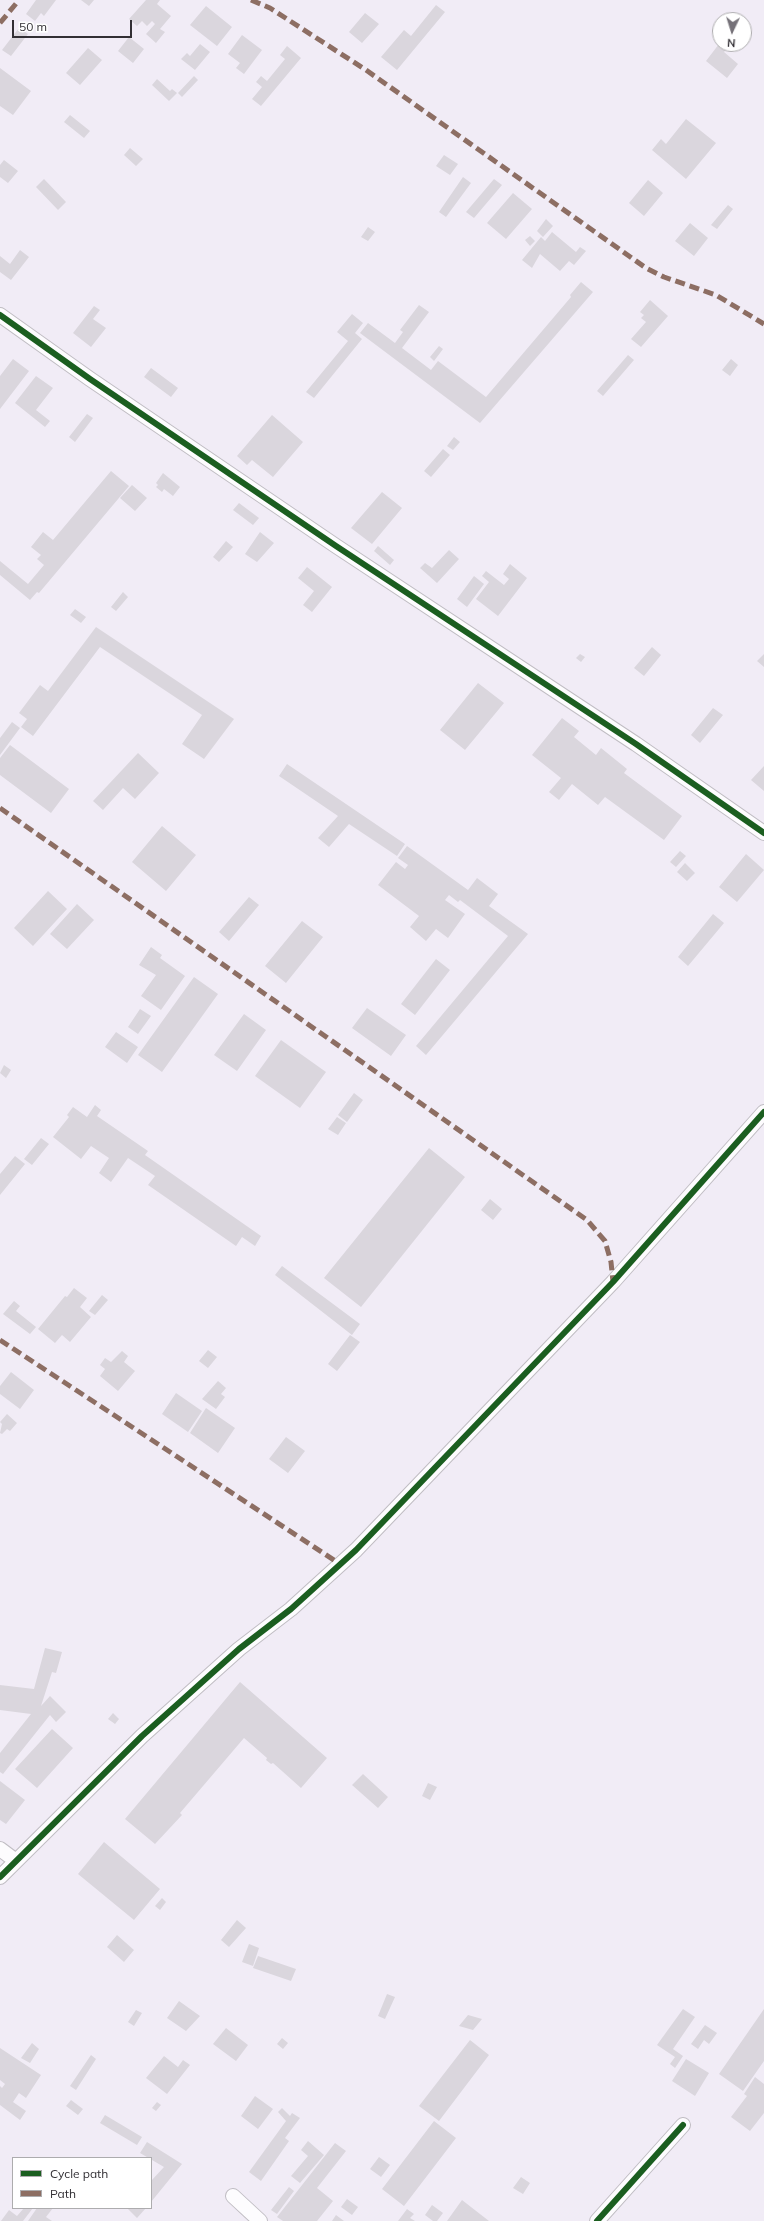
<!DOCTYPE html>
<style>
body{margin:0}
#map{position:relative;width:764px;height:2221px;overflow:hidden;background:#f1ecf6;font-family:Mulish,sans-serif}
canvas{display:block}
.legend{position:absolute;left:12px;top:2157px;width:140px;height:52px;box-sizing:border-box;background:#fff;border:1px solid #adacae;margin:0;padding:5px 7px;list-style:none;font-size:12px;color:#322f34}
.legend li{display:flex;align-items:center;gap:8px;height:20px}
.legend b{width:20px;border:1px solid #adacae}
.north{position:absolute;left:712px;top:12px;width:40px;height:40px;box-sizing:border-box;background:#fff;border:1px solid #adacae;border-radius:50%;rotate:184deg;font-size:11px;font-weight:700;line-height:16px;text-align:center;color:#322f34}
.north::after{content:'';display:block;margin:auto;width:14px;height:18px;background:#757178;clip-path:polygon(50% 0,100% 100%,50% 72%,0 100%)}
.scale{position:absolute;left:12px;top:20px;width:120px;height:18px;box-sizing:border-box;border:2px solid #322f34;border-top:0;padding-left:5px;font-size:12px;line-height:14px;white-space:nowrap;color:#322f34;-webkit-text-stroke:3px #fff;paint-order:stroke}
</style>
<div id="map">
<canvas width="764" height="2221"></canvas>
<ul class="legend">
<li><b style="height:5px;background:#1b5e20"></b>Cycle path</li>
<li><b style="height:5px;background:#8d6e63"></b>Path</li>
</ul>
<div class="north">N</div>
<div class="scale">50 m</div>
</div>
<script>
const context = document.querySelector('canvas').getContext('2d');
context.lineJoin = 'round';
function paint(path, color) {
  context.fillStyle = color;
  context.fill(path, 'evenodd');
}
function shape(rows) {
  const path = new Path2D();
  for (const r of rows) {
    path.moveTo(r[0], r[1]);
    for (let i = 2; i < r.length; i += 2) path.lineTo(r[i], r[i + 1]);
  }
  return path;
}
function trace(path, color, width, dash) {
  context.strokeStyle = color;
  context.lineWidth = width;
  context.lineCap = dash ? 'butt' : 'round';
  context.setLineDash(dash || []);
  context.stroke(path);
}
paint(shape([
 [36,0,56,0,44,16,41,13,35,21,26,14],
 [81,0,94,0,89,6],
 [146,0,160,0,157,4,171,16,160,29,165,32,156,43,146,34,155,24,152,21,147,26,142,21,137,26,129,19],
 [436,5,445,12,397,70,381,57,404,30,411,36],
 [206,6,232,27,217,46,190,25],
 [365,13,379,24,362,43,349,32],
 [19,28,28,34,11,56,2,50],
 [242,35,262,50,244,74,236,68,240,63,228,54],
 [129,37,144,49,133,63,118,51],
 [200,44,210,52,195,70,181,59,187,53,190,56],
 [719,44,730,44,724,52,738,64,727,78,706,61],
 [287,46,301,58,261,106,252,99,262,87,256,82,261,76,267,81,285,59,280,55],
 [88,48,102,60,80,85,66,73],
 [0,68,31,91,13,115,0,106],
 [194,76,198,80,182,97,178,93],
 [157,79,170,91,172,89,177,93,169,101,152,85],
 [70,115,90,131,84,138,64,122],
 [686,119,716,143,686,179,652,150,661,139,666,144],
 [130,148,143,159,136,166,124,155],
 [444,155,458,164,450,175,436,166],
 [4,160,18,171,8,183,0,177,0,165],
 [463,177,471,183,446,217,439,212],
 [44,179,66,202,58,210,36,187],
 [494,179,502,185,474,218,466,212],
 [648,180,663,193,644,216,629,203],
 [513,193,532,209,506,239,487,223],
 [728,205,733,209,717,229,711,225],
 [546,219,553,226,543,237,537,231],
 [690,223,708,238,694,256,675,241],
 [368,227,375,232,368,241,361,237],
 [552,232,576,252,580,247,586,251,574,265,569,261,560,271,540,254,532,268,522,260,541,237,545,241],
 [530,236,535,241,530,246,525,240],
 [20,250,29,257,11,280,0,272,0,256,10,264],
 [581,282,593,292,480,423,360,333,368,323,395,343,403,332,400,330,419,305,429,312,402,348,431,370,438,361,486,397,571,297,570,295],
 [650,300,668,316,641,347,631,339,646,322,641,318,644,315,640,312],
 [94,306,100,310,93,319,106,328,91,347,73,333],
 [352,314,363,323,355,333,362,339,314,398,306,392,348,341,337,332],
 [439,346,443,349,434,361,430,357],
 [628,355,634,360,603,396,597,391],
 [13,359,29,371,0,409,0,376],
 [731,359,738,365,730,376,722,370],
 [151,368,178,388,171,397,144,377],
 [36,376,53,388,36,410,50,421,45,427,15,403],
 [87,414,93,418,75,442,69,437],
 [272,415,303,442,273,477,252,460,247,465,237,456],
 [454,437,460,442,453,450,447,446],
 [443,449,450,455,431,477,424,471],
 [111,471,129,486,39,593,37,592,30,600,0,575,0,561,28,584,44,565,37,559,41,555,31,547,43,532,53,540],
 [163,473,180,487,173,496,164,489,162,492,156,487,158,485,156,483],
 [132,485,147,498,135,511,120,498],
 [382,492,402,508,372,544,351,528],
 [239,503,259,518,253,525,233,510],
 [260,532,274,543,257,562,245,554],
 [226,541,233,547,219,562,213,557],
 [378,546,394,560,390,565,374,551],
 [449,550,459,559,437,583,420,568,425,563,432,568],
 [510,564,527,578,498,616,476,599,489,582,482,576,486,571,504,585,509,579,503,574],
 [307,567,332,587,312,612,303,605,314,591,298,578],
 [474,576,484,584,467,607,457,599],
 [123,592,128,597,116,611,111,607],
 [75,609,86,617,81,623,70,615],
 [96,627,234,719,204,759,182,744,202,715,100,647,33,736,21,727,27,719,19,713,40,685,48,691],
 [652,647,661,655,644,676,634,668],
 [580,654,585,657,581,662,576,658],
 [764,654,764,667,757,661],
 [478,683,504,703,465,750,440,730],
 [713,708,723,715,700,743,691,735],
 [562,718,579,731,574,737,596,755,601,748,627,769,624,773,682,816,664,840,605,797,598,805,572,784,559,800,549,792,561,778,532,755],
 [12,722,20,728,0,755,0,738],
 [10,745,69,789,51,813,0,775,0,758],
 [138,753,159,773,135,799,123,788,103,810,93,801],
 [287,764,405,844,397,856,349,824,329,847,318,838,338,816,279,776],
 [764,766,764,791,751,780],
 [162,826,196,855,166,891,132,862],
 [407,846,468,890,477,878,498,894,489,906,528,934,426,1055,416,1046,508,936,460,900,458,902,449,895,445,900,465,914,448,938,436,929,426,941,410,927,419,916,378,885,396,862,405,869,408,865,398,858],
 [680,851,686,856,676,867,670,862],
 [746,854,764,870,737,902,719,887],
 [685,863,695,873,687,881,677,872],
 [48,891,67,909,33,946,14,928],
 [249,897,259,905,229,941,219,932],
 [77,904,94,920,67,949,50,934],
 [713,914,724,923,688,966,678,957],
 [302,921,323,937,286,983,265,966],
 [151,947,162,955,160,958,185,976,161,1010,141,996,156,975,139,965],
 [436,959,450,970,415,1015,401,1004],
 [194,977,218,994,162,1072,138,1055],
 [367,1008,406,1035,391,1056,352,1028],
 [140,1009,151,1016,138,1034,128,1027],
 [244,1014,266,1030,237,1071,214,1055],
 [116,1032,138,1047,127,1063,105,1047],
 [281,1040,326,1072,300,1108,255,1076],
 [4,1065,11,1070,6,1078,0,1073],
 [354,1093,363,1100,347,1122,338,1115],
 [95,1105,101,1110,97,1116,148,1151,145,1155,261,1236,255,1246,242,1237,236,1246,148,1185,155,1176,128,1158,111,1182,99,1173,109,1158,91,1146,81,1159,53,1137,69,1117,67,1115,73,1107,87,1117],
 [337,1117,346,1123,338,1135,328,1129],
 [41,1138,49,1144,32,1165,24,1159],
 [429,1148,465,1177,361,1307,324,1278],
 [15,1156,25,1164,0,1195,0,1174],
 [490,1199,502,1209,493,1220,481,1210],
 [282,1266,360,1324,352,1335,275,1275],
 [74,1288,87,1298,80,1307,91,1317,70,1342,62,1335,55,1343,38,1329,65,1296,67,1297],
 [102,1295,108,1300,95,1315,89,1311],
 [14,1301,20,1306,16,1311,36,1327,30,1334,3,1314],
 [350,1335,360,1342,337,1371,328,1364],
 [208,1350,217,1357,208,1368,199,1361],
 [122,1351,128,1356,124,1362,135,1371,118,1391,100,1376,105,1369,100,1365,105,1358,111,1362],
 [11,1372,34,1390,20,1409,0,1394,0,1386],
 [218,1381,226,1388,221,1394,225,1397,216,1409,202,1399],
 [176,1393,202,1411,188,1432,162,1414],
 [206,1408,235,1428,218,1453,190,1433],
 [7,1414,17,1423,10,1431,7,1429,2,1434,0,1433,2,1424,0,1422],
 [286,1437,305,1451,288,1473,269,1459],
 [45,1648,62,1652,56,1673,52,1672,41,1706,50,1696,66,1712,56,1722,50,1715,3,1774,0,1772,0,1753,31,1714,0,1710,0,1685,34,1689],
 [240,1682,327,1758,301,1788,273,1763,271,1764,266,1760,267,1758,244,1738,180,1813,182,1815,155,1844,125,1819],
 [113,1713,119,1719,115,1724,108,1719],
 [52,1729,73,1748,37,1788,15,1769],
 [363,1774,388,1797,378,1808,352,1785],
 [0,1781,25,1800,6,1824,0,1820],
 [428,1783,437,1787,430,1800,422,1796],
 [104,1842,160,1889,134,1920,78,1874],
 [162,1898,166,1902,160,1910,155,1906],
 [237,1920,246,1928,229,1947,221,1940],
 [117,1935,134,1950,124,1962,107,1947],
 [249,1944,259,1948,253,1966,242,1962],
 [258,1956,296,1969,291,1981,253,1968],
 [387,1994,395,1997,385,2019,378,2016],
 [179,2001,200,2016,186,2031,167,2018],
 [683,2009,695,2017,673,2049,683,2056,675,2068,670,2064,675,2057,657,2045],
 [764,2009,764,2061,743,2091,719,2074],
 [136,2010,142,2013,134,2026,128,2022],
 [468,2015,482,2019,473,2030,459,2026],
 [705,2025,717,2033,709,2044,704,2040,698,2049,691,2044],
 [226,2028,248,2045,236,2061,213,2044],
 [282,2038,288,2043,283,2049,277,2044],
 [470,2040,489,2055,439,2121,419,2106],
 [32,2043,39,2049,30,2063,21,2058],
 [0,2048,41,2075,26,2098,19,2093,13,2102,26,2111,20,2120,0,2105,0,2086,2,2088,5,2084,0,2080],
 [91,2055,96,2059,76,2090,70,2086],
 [164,2056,178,2067,183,2060,190,2065,167,2094,146,2078],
 [686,2059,709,2073,695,2096,672,2081],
 [755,2077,764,2084,764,2113,750,2131,731,2117,747,2096,744,2094],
 [255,2096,273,2109,258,2129,241,2116],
 [71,2100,83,2109,78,2115,66,2106],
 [157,2102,161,2105,156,2111,152,2108],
 [282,2108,290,2116,292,2113,300,2118,285,2138,289,2141,261,2181,249,2172,286,2121,278,2112],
 [105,2115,142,2137,137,2145,100,2123],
 [434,2121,456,2138,404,2206,382,2189],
 [308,2141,324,2155,300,2183,291,2176,308,2156,301,2150],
 [147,2142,182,2164,151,2202,151,2181,164,2167,140,2153],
 [335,2143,346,2151,317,2188,333,2201,317,2221,283,2221,277,2217],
 [379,2157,390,2165,381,2177,370,2169],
 [521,2177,530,2183,523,2194,513,2188],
 [289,2187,294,2191,277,2214,271,2210],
 [347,2199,358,2207,352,2215,341,2207],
 [462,2200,489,2221,447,2221],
 [432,2205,443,2213,437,2221,433,2221,425,2215],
 [24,2208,33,2208,23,2221,1,2221,9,2210,17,2216],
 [37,2208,53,2208,46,2217,52,2221,28,2221],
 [127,2208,146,2208,137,2218],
 [407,2209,414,2214,410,2218,415,2221,398,2221],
 [336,2215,344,2221,332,2221]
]), '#dad6dd');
const minor = shape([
 [0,315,90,379,336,546,636,744,764,833],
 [0,1849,16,1861],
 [0,1877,142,1736,239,1649,291,1609,356,1550,613,1282,764,1112],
 [233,2196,260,2221],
 [597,2221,683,2125]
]);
trace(minor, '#c0bdc3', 16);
trace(minor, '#fdfcfe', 14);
trace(shape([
 [251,0,270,8,366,70,646,268,664,277,716,295,764,324],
 [0,23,19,0],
 [0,808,587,1220,605,1241,611,1262,613,1282],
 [0,1340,340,1564]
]), '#8d6e63', 5, [10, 5]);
trace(shape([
 [0,315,90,379,336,546,636,744,764,833],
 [0,1877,142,1736,239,1649,291,1609,356,1550,613,1282,764,1112],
 [597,2221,683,2125]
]), '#1b5e20', 6);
</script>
